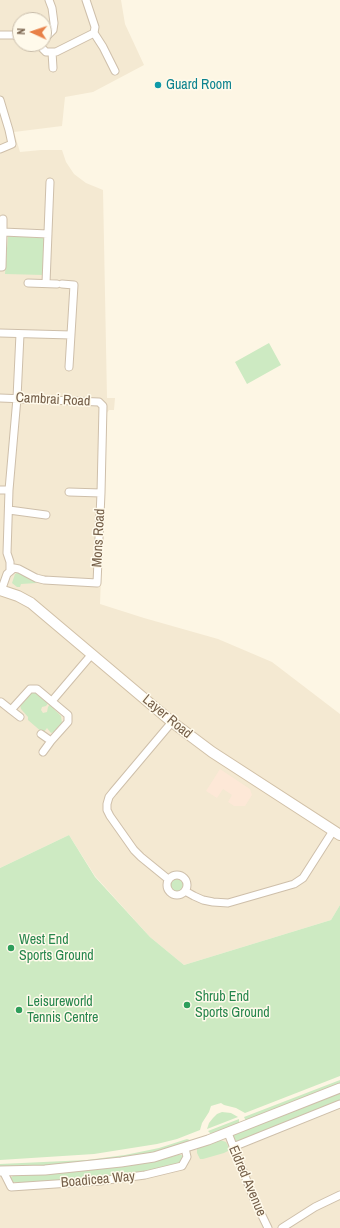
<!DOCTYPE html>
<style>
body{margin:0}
#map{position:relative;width:340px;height:1228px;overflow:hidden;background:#fdf6e4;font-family:"Archivo Narrow",sans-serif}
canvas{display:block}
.north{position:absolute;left:12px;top:12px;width:40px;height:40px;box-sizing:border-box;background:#fffaeb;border:1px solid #c8bcaa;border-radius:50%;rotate:273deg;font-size:11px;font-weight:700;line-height:16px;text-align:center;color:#755f49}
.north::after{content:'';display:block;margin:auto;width:14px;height:18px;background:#e88047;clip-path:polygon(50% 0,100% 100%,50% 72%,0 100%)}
</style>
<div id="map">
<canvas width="340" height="1228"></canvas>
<div class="north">N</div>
</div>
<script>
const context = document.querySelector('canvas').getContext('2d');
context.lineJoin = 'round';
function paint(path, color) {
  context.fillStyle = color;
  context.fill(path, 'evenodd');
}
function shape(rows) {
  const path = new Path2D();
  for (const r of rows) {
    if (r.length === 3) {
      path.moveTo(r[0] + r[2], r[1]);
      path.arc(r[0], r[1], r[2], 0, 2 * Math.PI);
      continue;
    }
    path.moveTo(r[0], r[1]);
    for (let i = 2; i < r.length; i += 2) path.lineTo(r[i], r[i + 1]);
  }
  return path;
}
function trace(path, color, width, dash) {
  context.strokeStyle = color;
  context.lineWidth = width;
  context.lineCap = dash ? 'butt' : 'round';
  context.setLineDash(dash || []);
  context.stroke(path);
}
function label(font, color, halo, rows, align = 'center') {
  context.font = font + ' "Archivo Narrow",sans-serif';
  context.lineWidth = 3;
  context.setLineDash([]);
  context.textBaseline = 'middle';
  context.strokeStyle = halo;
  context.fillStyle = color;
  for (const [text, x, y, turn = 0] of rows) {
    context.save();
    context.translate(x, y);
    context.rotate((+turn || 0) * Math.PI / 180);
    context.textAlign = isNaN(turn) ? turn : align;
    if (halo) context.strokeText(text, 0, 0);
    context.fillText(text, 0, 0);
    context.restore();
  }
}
paint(shape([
 [0,0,121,0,125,24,144,65,93,92,65,97,62,126,14,132,20,152,41,150,62,150,66,162,74,174,86,183,103,190,107,398,115,398,114,410,109,410,107,413,100,604,144,618,218,639,272,662,340,714,340,905,331,920,184,965,150,937,95,876,69,835,0,868],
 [20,20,44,20,44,44,20,44],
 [340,1092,340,1228,0,1228,0,1175,136,1163]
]), '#f4e9d2');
paint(shape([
 [220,769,250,789,252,795,245,806,234,806,228,802,232,795,223,789,217,798,206,791]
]), '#fde8d7');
paint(shape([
 [8,236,45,238,44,275,5,274],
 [269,343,281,365,247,384,235,362],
 [17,573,22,574,37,583,21,584,20,587,17,587,12,583,15,574],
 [32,691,40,693,39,696,49,702,46,706,42,707,41,710,43,713,47,712,48,707,51,703,55,706,54,709,61,716,62,723,54,732,51,733,47,728,43,733,28,720,28,717,21,709,20,705],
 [69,835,95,877,150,937,184,965,331,920,340,905,340,1076,245,1113,236,1108,224,1105,221,1103,211,1106,209,1112,202,1123,200,1130,177,1139,157,1144,94,1154,0,1160,0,868],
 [177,885,7],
 [340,1080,340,1085,246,1121,244,1117],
 [340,1093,340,1103,238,1143,234,1140,233,1136,235,1134],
 [222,1112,231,1113,238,1117,207,1129,209,1123,213,1118,217,1114],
 [239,1119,239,1123,212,1135,208,1131],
 [187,1139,190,1140,190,1143,144,1155,89,1164,0,1168,0,1164,87,1160,125,1155,159,1148],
 [220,1140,226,1142,230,1150,224,1153,203,1159,200,1159,197,1153,197,1148],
 [178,1155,181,1155,183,1156,183,1159,180,1163,141,1172,96,1178,29,1183,13,1182,10,1181,10,1178,13,1176,74,1172,140,1164,167,1158]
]), '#cdeac2');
const minor = shape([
 [94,33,103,47,115,71],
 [0,35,20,35],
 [44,39,53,30,54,23,52,8,49,0],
 [40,44,42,48,46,52,56,52,94,33,95,27,86,0],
 [52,52,53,68],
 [0,100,9,130,12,144,0,149],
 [3,219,3,232],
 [0,267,2,267,3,232,48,234],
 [28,283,57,284],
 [46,283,50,182],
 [62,284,74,285,69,367],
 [0,333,71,335],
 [0,398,99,402,103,406,101,493,97,583,44,580,36,578,19,569,14,568,7,574,1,591],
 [0,490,9,490],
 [69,492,101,493],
 [9,510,46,515],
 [10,570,10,562,7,553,9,490,17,398,20,334],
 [52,701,92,654],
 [1,702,11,710],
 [20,717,11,710,30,689,37,689,68,715,68,722,51,741],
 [41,734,51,741,43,752],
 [177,885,10],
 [168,879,141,857,134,850,110,816,107,810,107,804,109,797,113,792,172,722],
 [185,891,194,896,203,900,213,902,228,903,294,884,303,878,333,831],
 [228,1133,254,1199,268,1228],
 [233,1147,340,1104],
 [3,1171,11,1187,100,1181,145,1175,182,1166,187,1157,185,1148],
 [282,1228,315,1207,340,1195]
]);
const tertiary = shape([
 [0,1171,45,1170,121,1162,154,1157,208,1140,340,1088]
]);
const secondary = shape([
 [0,590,18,596,31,603,172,722,212,752,340,835]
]);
trace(minor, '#cebfaa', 9);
trace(tertiary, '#cebfaa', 11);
trace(secondary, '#d1c0a7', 12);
trace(minor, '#fff', 7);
trace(tertiary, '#fff', 9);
trace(secondary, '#fff', 10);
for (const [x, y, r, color] of [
 [158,85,4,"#0f9aa8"],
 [11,948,4,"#2e9e5b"],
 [187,1005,4,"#2e9e5b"],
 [19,1010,4,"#2e9e5b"]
]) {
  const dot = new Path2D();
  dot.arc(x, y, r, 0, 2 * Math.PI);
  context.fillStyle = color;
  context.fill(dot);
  trace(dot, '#fffaeb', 1.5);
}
label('14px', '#0d838f', '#fffaeb', [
 ["Guard Room",166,85]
], 'left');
label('14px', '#755f49', '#fffaeb', [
 ["Cambrai Road",53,400,3],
 ["Mons Road",99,538,-87],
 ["Layer Road",167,717,40],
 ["Boadicea Way",98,1180,-5],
 ["Eldred Avenue",247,1181,67]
]);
label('14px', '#27864d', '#fffaeb', [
 ["West End",19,940],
 ["Sports Ground",19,956],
 ["Shrub End",195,997],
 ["Sports Ground",195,1013],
 ["Leisureworld",27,1002],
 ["Tennis Centre",27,1018]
], 'left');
</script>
